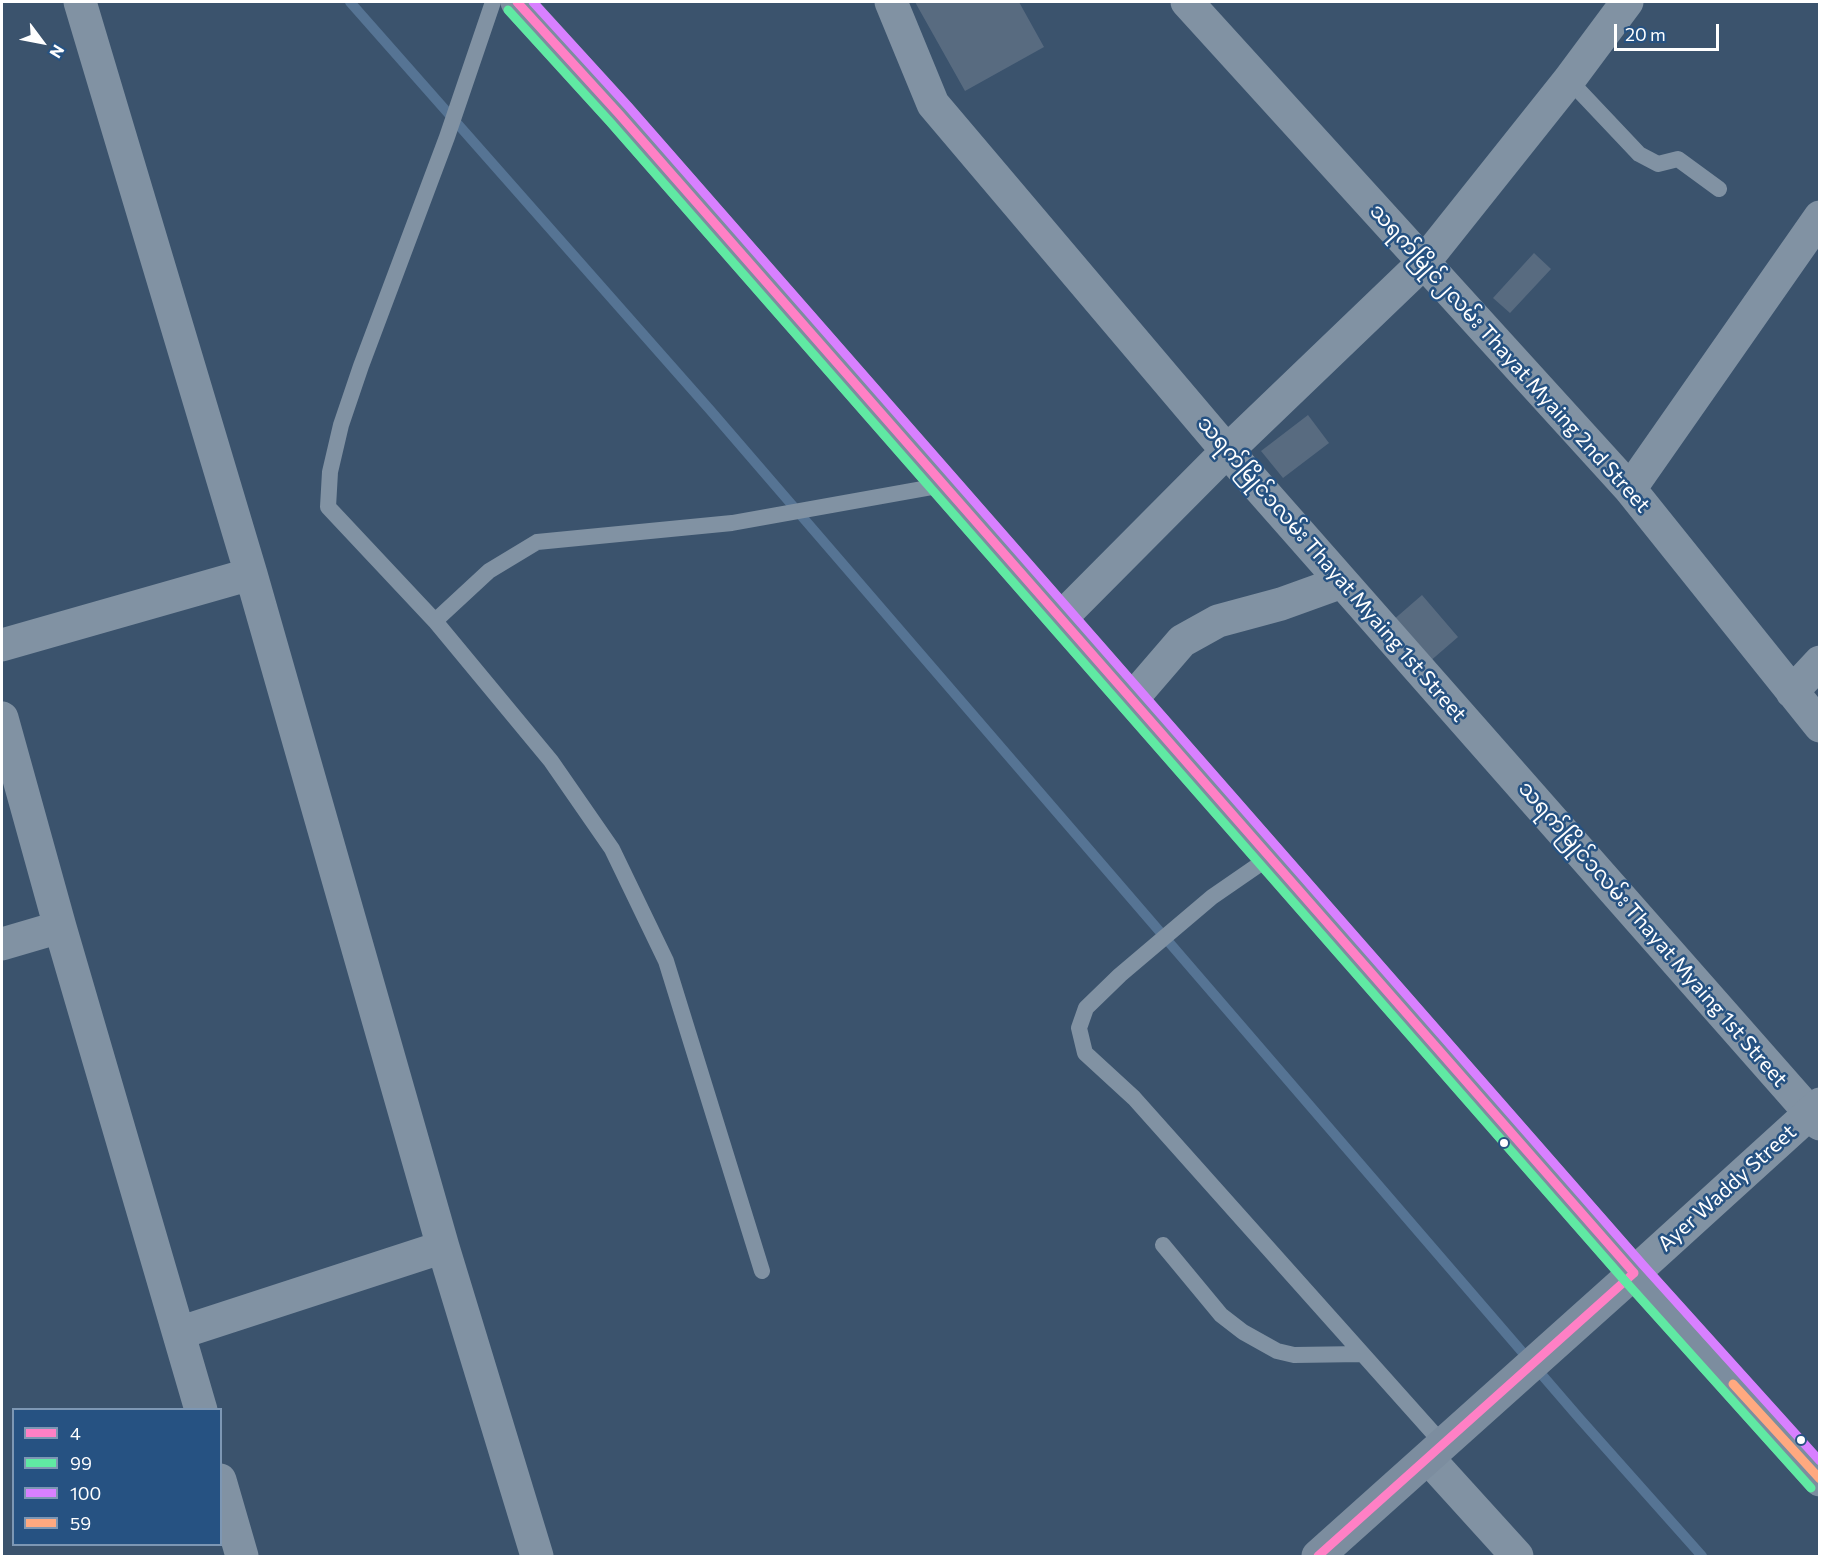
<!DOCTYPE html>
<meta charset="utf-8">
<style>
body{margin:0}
#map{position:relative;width:1821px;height:1558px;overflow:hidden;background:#3b536d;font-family:Commissioner,sans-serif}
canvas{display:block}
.frame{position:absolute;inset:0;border:3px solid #fff;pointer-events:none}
.legend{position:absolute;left:12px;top:1408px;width:210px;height:138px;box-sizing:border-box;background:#265282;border:2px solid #7d97b4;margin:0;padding:8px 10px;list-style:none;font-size:18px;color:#fff}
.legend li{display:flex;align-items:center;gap:12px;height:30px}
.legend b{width:30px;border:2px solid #7d97b4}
.north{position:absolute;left:12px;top:12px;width:60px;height:60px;-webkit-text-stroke:4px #265282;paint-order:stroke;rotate:122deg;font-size:16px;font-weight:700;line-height:24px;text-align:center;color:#fff}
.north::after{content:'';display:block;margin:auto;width:21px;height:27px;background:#fff;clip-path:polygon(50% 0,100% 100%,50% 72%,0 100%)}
.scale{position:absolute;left:1614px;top:24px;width:105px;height:27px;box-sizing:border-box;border:3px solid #fff;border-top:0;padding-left:8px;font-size:18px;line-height:21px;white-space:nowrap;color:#fff;-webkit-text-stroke:4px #265282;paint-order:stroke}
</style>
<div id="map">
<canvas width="1821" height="1558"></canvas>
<div class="frame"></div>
<ul class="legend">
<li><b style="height:8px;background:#ff80c5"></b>4</li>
<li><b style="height:8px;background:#60e9a3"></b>99</li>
<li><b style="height:8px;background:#d880ff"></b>100</li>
<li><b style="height:8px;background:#ffa980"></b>59</li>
</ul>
<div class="north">N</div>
<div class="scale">20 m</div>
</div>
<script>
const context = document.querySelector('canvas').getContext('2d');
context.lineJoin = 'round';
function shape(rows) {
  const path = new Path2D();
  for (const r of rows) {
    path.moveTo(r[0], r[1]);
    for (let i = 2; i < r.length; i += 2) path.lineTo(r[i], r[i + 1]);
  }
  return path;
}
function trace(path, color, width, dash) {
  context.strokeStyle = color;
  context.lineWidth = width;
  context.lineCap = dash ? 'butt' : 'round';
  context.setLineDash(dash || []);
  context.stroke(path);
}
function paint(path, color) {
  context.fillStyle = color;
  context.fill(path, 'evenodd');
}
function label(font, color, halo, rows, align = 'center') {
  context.font = font + ' Commissioner,"Noto Sans Myanmar",sans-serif';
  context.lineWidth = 5;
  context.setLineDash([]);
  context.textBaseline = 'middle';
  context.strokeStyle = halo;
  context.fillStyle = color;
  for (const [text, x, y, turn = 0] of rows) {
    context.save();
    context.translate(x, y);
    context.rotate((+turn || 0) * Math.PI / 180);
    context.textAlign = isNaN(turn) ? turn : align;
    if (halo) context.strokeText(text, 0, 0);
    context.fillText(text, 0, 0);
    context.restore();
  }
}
trace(shape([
 [350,2,711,411,1580,1419,1702,1556]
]), '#567494', 10);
paint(shape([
 [915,2,1019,2,1044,47,965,91],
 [1534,253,1551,269,1510,313,1493,298],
 [1308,415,1329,443,1283,478,1261,451],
 [1422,595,1458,637,1428,663,1392,621]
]), '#586b80');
trace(shape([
 [493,2,447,137,361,366,341,425,330,472,328,507,435,621,551,761,612,849,666,961,762,1271],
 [1569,80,1639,154,1658,164,1678,159,1719,189],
 [435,621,489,571,537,542,732,523,944,485],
 [1270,857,1212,897,1120,975,1086,1008,1079,1028,1085,1053,1134,1098,1443,1444],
 [1163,1245,1221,1315,1243,1332,1277,1351,1294,1355,1362,1354]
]), '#8192a3', 16);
trace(shape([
 [80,2,251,574,443,1247,537,1556],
 [891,2,933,104,1227,451,1820,1124],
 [1187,2,1630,489,1820,726],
 [1630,489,1820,217],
 [1061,618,1227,451,1424,262,1569,80,1627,2],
 [2,645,251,574],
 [1792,692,1820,662],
 [1132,699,1182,641,1218,621,1281,604,1342,582],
 [2,718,60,927,201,1410],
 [2,944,60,927],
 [179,1333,443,1247],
 [1428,1458,1517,1556],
 [220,1480,242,1556]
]), '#8192a3', 33);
trace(shape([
 [1634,1273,1820,1104]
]), '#8192a3', 33);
trace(shape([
 [517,2,619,114,1634,1273,1820,1480],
 [1318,1556,1634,1273]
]), '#7c8d9f', 33);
trace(shape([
 [517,2,619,114,1634,1273],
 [1318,1556,1634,1273]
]), '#ff80c5', 9);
trace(shape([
 [508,10,610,122,1625,1281,1811,1488]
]), '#60e9a3', 9);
trace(shape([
 [533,2,628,106,1643,1265,1820,1461]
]), '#d880ff', 9);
trace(shape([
 [1733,1384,1820,1479]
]), '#ffa980', 9);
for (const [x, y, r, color] of [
 [1504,1143,5,"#fff"],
 [1801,1440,5,"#fff"]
]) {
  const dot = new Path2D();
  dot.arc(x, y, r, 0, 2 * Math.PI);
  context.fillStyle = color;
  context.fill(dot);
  trace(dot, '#265282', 2);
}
label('21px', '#fff', '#265282', [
 ["သရက်မြိုင်၂လမ်း Thayat Myaing 2nd Street",1510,358,48],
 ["သရက်မြိုင်၁လမ်း Thayat Myaing 1st Street",1332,569,49],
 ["သရက်မြိုင်၁လမ်း Thayat Myaing 1st Street",1653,934,49],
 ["Ayer Waddy Street",1727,1188,-42]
]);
</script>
